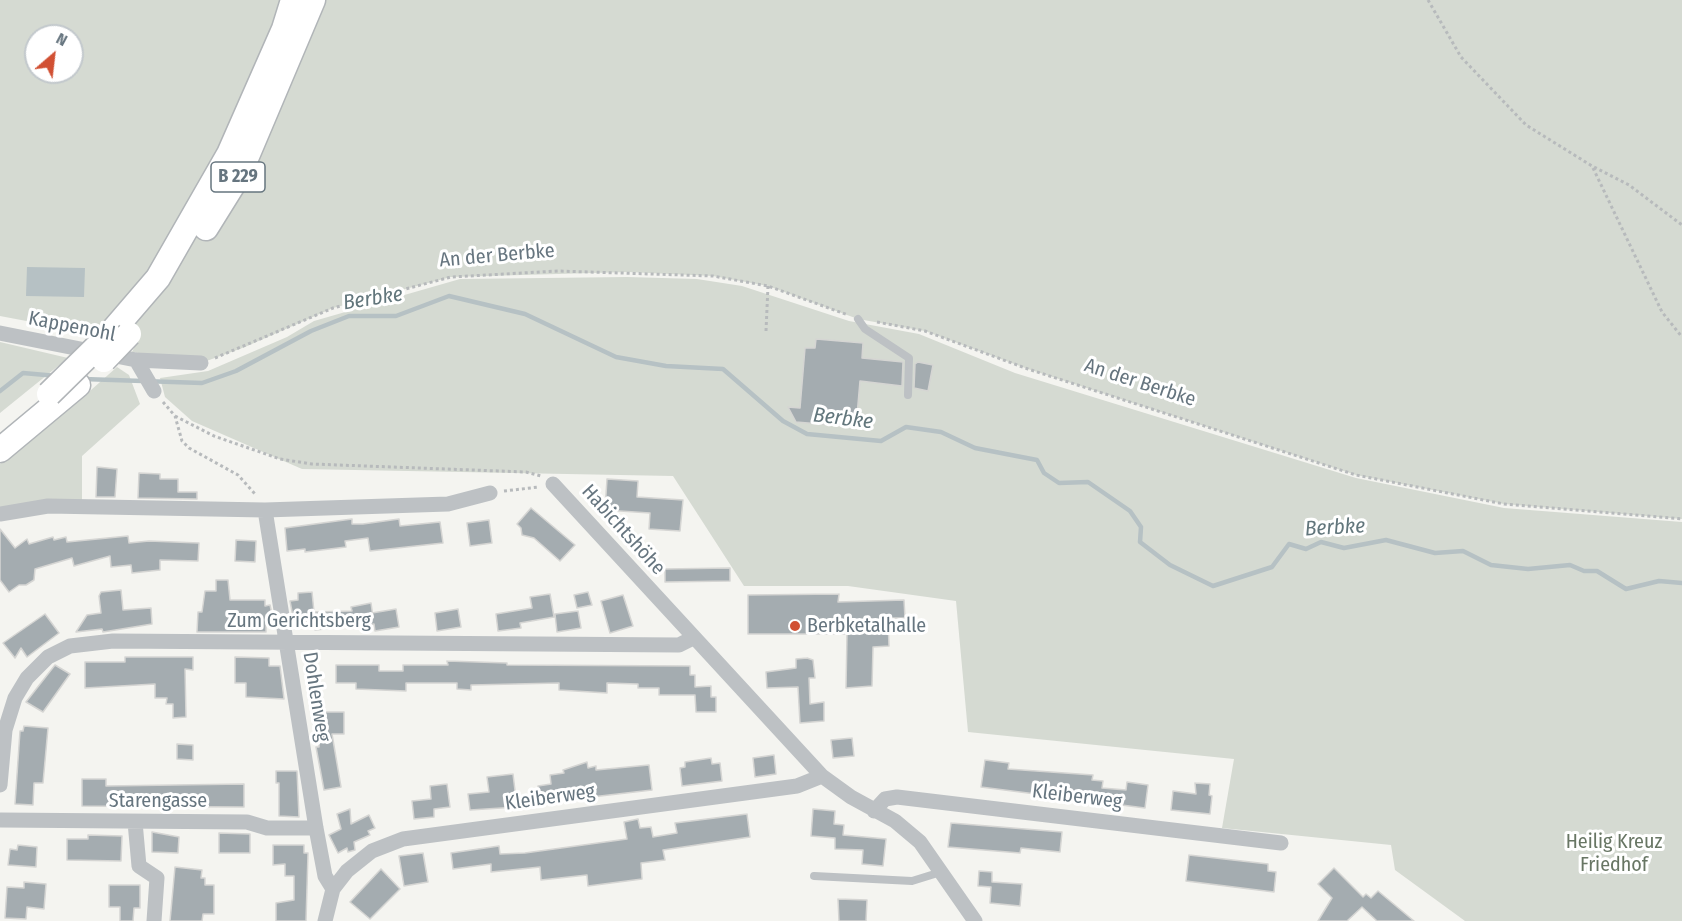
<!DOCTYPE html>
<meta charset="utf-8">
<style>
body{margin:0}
#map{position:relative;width:1682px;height:921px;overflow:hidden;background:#f4f4f0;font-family:"Fira Sans Condensed",sans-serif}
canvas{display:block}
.north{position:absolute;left:24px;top:24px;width:60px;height:60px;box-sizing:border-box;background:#fff;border:2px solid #c2c8cc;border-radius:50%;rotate:28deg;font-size:16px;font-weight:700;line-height:24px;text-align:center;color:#66757f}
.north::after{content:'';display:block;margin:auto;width:21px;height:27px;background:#d15033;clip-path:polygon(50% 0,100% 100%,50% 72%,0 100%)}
</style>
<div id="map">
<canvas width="1682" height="921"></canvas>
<div class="north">N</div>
</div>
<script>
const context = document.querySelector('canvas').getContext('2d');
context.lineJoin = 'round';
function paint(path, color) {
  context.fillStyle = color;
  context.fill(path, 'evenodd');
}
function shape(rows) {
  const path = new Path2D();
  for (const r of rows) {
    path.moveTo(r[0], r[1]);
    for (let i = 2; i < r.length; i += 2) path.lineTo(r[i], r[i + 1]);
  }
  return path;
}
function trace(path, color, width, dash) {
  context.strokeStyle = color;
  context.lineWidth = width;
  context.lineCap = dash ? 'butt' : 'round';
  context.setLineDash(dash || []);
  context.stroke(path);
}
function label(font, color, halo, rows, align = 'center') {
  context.font = font + ' "Fira Sans Condensed",sans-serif';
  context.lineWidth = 6;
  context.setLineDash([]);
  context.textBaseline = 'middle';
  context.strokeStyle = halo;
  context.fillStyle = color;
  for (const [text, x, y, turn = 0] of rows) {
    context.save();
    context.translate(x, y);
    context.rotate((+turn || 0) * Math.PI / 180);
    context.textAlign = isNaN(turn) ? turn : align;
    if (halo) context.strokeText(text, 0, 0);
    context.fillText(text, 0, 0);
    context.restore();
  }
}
paint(shape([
 [0,0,1682,0,1682,519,1504,504,1356,475,1028,369,925,331,858,319,768,286,713,276,628,272,451,277,333,308,245,347,201,363,132,352,137,342,0,316],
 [36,36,72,36,72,72,36,72],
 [627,277,697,279,742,286,849,321,919,334,1015,373,1356,478,1504,508,1682,522,1682,921,1465,921,1395,870,1391,845,1222,828,1234,759,968,732,956,601,848,586,744,586,673,476,302,469,192,421,165,397,160,378,208,371,287,337,314,321,460,279],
 [0,342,68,358,0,413],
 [117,367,129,375,140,404,82,456,82,502,0,508,0,464,73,406]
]), '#d5dad2');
paint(shape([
 [27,267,85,268,84,297,26,296]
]), '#b6c1c4');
trace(shape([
 [83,379,202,383,236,371,311,331,349,316,396,316,449,296,525,314,616,357,666,366,723,369,783,421,807,434,881,441,906,427,941,432,975,448,1037,460,1044,473,1059,483,1088,482,1130,511,1141,527,1140,542,1170,565,1213,586,1272,567,1289,544,1306,549,1321,542,1344,548,1386,540,1435,553,1463,551,1491,565,1528,569,1570,565,1584,571,1597,571,1626,589,1659,581,1682,583],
 [0,391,23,373,57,376]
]), '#b6c1c4', 4.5);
const building = shape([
 [816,339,863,343,862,358,903,362,902,386,860,381,856,427,796,422,788,407,800,408,805,348,815,348,816,339],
 [918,362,933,365,928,391,914,388,915,364,918,362],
 [97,467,117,469,115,497,96,497,97,467],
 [139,473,160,474,160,479,178,479,178,492,197,492,197,499,138,498,139,473],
 [607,479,638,481,637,497,683,500,680,531,649,529,650,513,605,510,607,479],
 [531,508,575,545,560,561,534,538,522,535,521,528,517,524,531,508],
 [352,519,352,524,363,524,399,519,400,526,440,522,443,543,370,551,368,538,345,541,346,547,305,552,305,549,287,551,285,528,352,519],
 [489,520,492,543,470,546,467,523,489,520],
 [0,529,15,548,27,539,29,544,53,537,54,540,66,537,67,542,128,536,129,543,149,541,199,543,198,561,160,560,160,570,132,573,131,565,111,567,110,556,74,566,72,558,35,569,34,580,26,585,19,585,9,592,0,580,0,529],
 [236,540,256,541,255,562,235,561,236,540],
 [730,568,730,581,665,582,665,569,730,568],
 [216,580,228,580,230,600,265,600,265,606,270,605,272,614,266,615,266,632,197,632,198,612,202,612,205,591,216,591,216,580],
 [121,590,123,610,151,608,152,624,103,632,102,629,76,632,87,615,101,613,99,596,101,592,121,590],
 [312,592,314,612,352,611,351,607,371,603,373,617,372,613,396,609,399,627,375,631,374,624,315,630,315,621,294,622,290,601,298,600,298,593,312,592],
 [588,592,592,605,577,608,574,595,588,592],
 [550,594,554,617,520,623,521,628,498,631,496,614,532,608,530,597,550,594],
 [839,594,838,602,904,600,905,618,888,618,889,646,873,647,872,686,846,688,847,634,748,634,748,595,839,594],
 [623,595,633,626,610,633,601,601,623,595],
 [458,609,461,627,437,631,435,613,458,609],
 [578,611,581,628,557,632,555,614,578,611],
 [45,614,59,633,27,657,21,648,15,658,3,643,45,614],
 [125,657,193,657,193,670,185,669,186,717,173,718,173,704,166,704,167,698,155,698,155,684,85,688,85,662,125,662,125,657],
 [235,657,269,658,269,666,280,666,284,699,246,697,246,683,235,683,235,657],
 [807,658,813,660,815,678,809,678,810,704,824,702,824,721,800,723,798,687,767,688,766,672,796,668,796,659,807,658],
 [447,661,507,663,507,665,690,666,690,675,695,675,695,687,711,686,711,697,716,697,716,712,696,712,695,695,659,695,659,688,638,688,638,684,607,683,607,693,559,690,559,683,471,685,471,690,457,689,457,683,406,683,406,691,356,689,356,683,336,683,336,665,379,665,379,671,403,671,403,665,448,665,447,661],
 [55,665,70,674,43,712,26,702,55,665],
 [319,712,344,712,344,734,332,734,341,787,324,790,316,747,319,747,319,712],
 [24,726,48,728,43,783,34,783,33,805,15,804,20,731,23,731,24,726],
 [852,738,854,756,833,758,831,740,852,738],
 [177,744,193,745,193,760,177,759,177,744],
 [774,755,776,774,755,777,753,758,774,755],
 [711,758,712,764,720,763,722,781,682,786,680,768,685,767,685,762,711,758],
 [985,760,1009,763,1008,769,1093,775,1092,780,1103,781,1102,788,1126,790,1127,782,1148,785,1145,808,981,787,985,760],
 [587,762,588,768,596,766,596,770,649,765,652,790,540,803,538,786,551,784,550,775,564,773,563,770,587,762],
 [276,771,297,771,299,817,279,816,279,783,276,783,276,771],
 [513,774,517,807,470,810,468,794,489,792,487,777,513,774],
 [82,779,106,779,106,786,244,784,244,807,82,806,82,779],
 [1195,783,1210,784,1209,795,1212,796,1210,814,1171,810,1173,791,1196,794,1195,783],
 [447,784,450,807,434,809,434,817,414,819,412,801,431,799,430,786,447,784],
 [350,809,351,824,369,815,375,828,368,831,370,835,354,842,355,850,348,852,347,848,338,853,329,835,341,829,337,814,350,809],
 [813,809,835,811,834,824,844,825,843,835,886,839,883,866,862,864,863,850,835,849,835,838,811,836,813,809],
 [747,814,750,837,663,850,665,860,641,863,642,879,588,886,587,875,541,880,540,867,491,872,491,864,453,869,451,853,499,846,500,854,525,853,627,839,624,822,638,819,640,828,651,827,653,837,677,833,675,823,747,814],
 [951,823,1062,832,1060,852,1021,848,1020,853,948,847,951,823],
 [152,832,179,837,178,853,152,852,152,832],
 [219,833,250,834,250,853,219,853,219,833],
 [88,835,122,836,121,861,67,860,67,839,88,839,88,835],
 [18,845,37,847,36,867,8,865,10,849,17,850,18,845],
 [273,845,304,845,304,853,308,853,306,921,276,921,276,903,294,900,294,876,285,876,285,864,273,865,273,845],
 [423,853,428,882,404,886,399,856,423,853],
 [1189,855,1268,864,1268,871,1276,872,1274,892,1186,881,1189,855],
 [175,867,202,870,201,878,205,878,205,885,214,885,214,914,203,914,202,921,170,921,175,867],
 [1334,868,1363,897,1366,894,1371,898,1378,891,1414,921,1377,921,1362,907,1347,921,1318,921,1332,898,1318,884,1334,868],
 [381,869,400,889,370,919,350,902,381,869],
 [979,871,992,872,992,882,1022,884,1020,906,990,903,991,887,978,886,979,871],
 [24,882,46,884,44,909,27,907,26,919,5,918,7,887,24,888,24,882],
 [109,885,140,885,140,908,134,908,133,921,120,921,120,907,109,907,109,885],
 [838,899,867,900,866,921,839,921,838,899]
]);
paint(building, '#a4acb0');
trace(building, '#d5d5d3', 1.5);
const primary = shape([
 [206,228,239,175,313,0],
 [109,335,158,278,229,154,284,29,293,0],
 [0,450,78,385]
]);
trace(primary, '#b1b5b8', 27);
trace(shape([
 [1428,0,1461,57,1526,125,1592,166,1629,185,1682,225],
 [1593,168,1662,312,1682,337],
 [877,322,925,331,1028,369,1356,475,1504,504,1682,519],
 [766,331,768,286],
 [215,358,333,308,451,277,558,271,713,276,768,286,848,315],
 [163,402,175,416,182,441,189,448,238,475,256,495],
 [175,416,214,436,280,459,312,464,526,472,541,476],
 [504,491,539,487]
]), '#b7babc', 3, [3, 3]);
trace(shape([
 [858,319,865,329,909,358,908,395],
 [814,876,912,881,941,872]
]), '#bdc1c4', 8);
trace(shape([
 [0,333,136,360,201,363],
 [136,360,154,391],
 [553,484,822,776,851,797,895,821,920,842,975,921],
 [265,510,316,828,325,876,333,889],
 [0,514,48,506,265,510,448,504,490,493],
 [0,785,5,730,15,698,27,678,48,657,70,646,113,641,679,645,693,638],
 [874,811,885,799,897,797,1281,843],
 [0,820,247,822,267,828,316,828],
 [135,822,139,866,157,878,154,921],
 [325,921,333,889,347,871,372,851,403,839,797,786,822,776]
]), '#bdc1c4', 15);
trace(primary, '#fff', 24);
const primaryBridge = shape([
 [104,360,129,334],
 [49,394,109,335]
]);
trace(primaryBridge, '#b1b5b8', 27, []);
trace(primaryBridge, '#fff', 24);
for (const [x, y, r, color] of [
 [795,626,6,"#d15033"]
]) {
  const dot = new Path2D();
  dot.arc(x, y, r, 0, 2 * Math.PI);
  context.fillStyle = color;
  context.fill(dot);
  trace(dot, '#fff', 2);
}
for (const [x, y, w] of [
 [238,177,54]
]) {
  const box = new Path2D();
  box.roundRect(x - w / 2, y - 15, w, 30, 4.5);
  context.fillStyle = '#fff';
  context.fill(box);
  trace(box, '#66757f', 1.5);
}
label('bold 18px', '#66757f', null, [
 ["B 229",238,177]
]);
label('20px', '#66757f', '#fff', [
 ["An der Berbke",497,256,-5],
 ["Kappenohl",72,327,11],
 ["An der Berbke",1140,383,18],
 ["Habichtshöhe",623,530,48],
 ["Zum Gerichtsberg",299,621],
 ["Dohlenweg",316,697,81],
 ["Kleiberweg",1077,797,7],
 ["Kleiberweg",550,798,-8],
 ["Starengasse",158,801]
]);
label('20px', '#66757f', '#fff', [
 ["Berbketalhalle",807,626]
], 'left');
label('20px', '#687664', '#fff', [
 ["Heilig Kreuz",1614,842],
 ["Friedhof",1614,865]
]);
label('italic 21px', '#62767c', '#fff', [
 ["Berbke",373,299,-9],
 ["Berbke",843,419,7],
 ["Berbke",1335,528,-3]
]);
</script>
